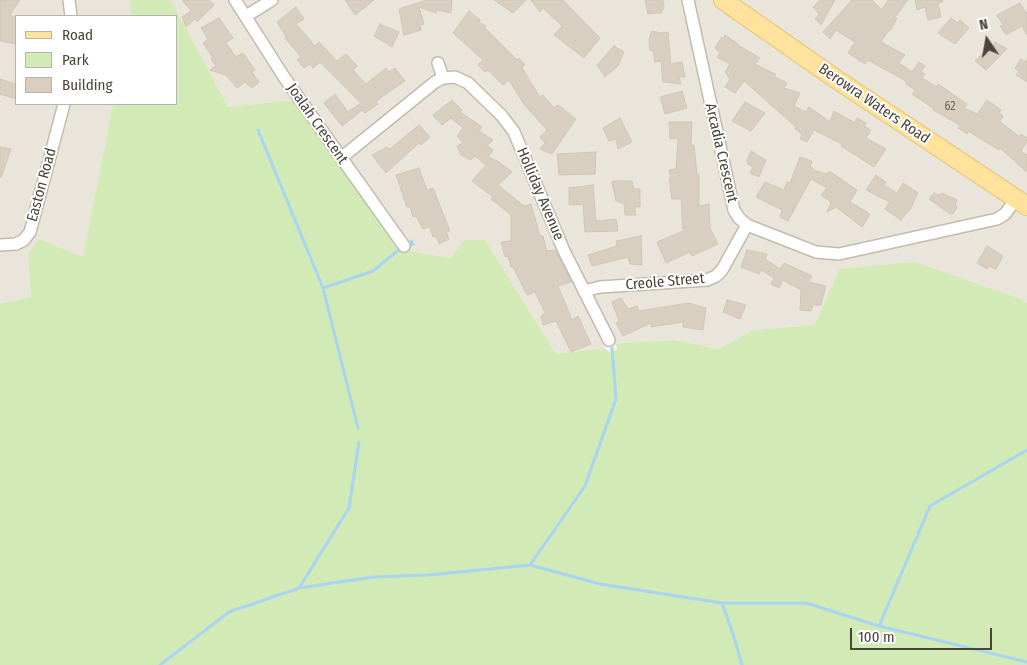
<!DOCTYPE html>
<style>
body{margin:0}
#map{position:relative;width:1027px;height:665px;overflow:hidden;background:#f6f3ec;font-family:"Fira Sans Condensed",sans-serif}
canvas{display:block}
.legend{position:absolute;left:15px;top:15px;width:162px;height:90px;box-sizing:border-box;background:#fff;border:1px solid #b7b4b0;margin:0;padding:6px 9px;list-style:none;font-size:15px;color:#4b4439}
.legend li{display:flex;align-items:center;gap:10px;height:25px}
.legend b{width:25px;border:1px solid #b7b4b0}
.north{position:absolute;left:962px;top:15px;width:50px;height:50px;-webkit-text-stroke:4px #fff;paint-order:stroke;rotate:348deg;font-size:14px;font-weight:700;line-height:20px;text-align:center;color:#4b4439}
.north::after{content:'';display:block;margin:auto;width:18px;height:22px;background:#4b4439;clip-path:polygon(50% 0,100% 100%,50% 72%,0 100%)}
.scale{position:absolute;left:850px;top:628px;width:142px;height:22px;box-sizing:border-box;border:2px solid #4b4439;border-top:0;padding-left:6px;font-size:15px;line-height:18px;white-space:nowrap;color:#4b4439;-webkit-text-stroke:4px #fff;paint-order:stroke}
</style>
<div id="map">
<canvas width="1027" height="665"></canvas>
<ul class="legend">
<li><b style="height:6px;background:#ffe39c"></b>Road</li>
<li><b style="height:14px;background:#d2eab5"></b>Park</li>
<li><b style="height:14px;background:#d8cfc1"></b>Building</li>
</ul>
<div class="north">N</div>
<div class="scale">100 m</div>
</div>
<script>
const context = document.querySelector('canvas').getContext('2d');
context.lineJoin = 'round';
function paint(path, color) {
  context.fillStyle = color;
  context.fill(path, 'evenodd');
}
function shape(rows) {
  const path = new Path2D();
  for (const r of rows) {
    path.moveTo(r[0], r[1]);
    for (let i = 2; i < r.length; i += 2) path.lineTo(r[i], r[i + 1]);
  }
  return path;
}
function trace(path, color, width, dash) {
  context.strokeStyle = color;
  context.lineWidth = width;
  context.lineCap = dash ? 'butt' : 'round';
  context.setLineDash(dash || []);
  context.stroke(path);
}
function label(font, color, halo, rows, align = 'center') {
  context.font = font + ' "Fira Sans Condensed",sans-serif';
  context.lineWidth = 4;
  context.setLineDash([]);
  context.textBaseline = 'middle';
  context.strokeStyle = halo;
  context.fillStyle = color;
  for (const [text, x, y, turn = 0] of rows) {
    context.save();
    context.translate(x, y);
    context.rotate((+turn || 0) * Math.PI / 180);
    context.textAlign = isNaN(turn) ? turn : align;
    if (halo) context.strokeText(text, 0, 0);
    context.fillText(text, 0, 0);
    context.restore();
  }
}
paint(shape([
 [0,0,129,0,132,7,130,16,16,16,16,104,113,104,83,258,28,254,31,297,2,305,0,304],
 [171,0,1027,0,1027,303,1018,298,815,325,754,330,718,349,675,340,621,343,607,346,604,348,556,354,485,240,464,241,451,258,398,249,293,100,228,107]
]), '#eae5da');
paint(shape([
 [129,0,171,0,228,107,293,100,398,249,451,258,464,240,485,240,556,354,604,348,611,353,617,349,616,344,621,343,675,340,718,349,754,330,815,325,840,269,914,262,1018,298,1027,303,1027,665,0,665,0,304,31,297,28,254,39,239,83,257,113,104,176,104,176,16,130,16,131,7]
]), '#d2eab5');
trace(shape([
 [258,130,323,288,358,428],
 [407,246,413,244,411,241],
 [323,288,373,271,401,248],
 [530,565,585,486,616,399,612,348],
 [299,588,349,508,359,442],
 [722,603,734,637,742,665],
 [879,626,930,506,1027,450],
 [160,665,229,612,299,588,373,577,428,575,530,565,600,584,722,603,806,603,879,626,1027,662]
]), '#a9d4f2', 3);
const building = shape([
 [0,0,20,0,10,15,16,18,16,44,0,41,0,0],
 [182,0,209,0,214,5,197,22,195,19,186,27,182,17,191,11,182,0],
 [345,0,374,0,355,15,345,0],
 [427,0,452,0,451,13,437,10,436,13,419,7,424,24,420,26,421,30,404,35,399,9,427,0],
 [494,0,526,0,513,13,494,0],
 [531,0,563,0,600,38,584,58,554,35,562,26,543,8,540,12,531,0],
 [645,0,663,0,664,7,661,13,648,14,645,0],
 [820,0,835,0,821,25,815,19,819,14,813,7,820,0],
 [852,0,872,0,882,10,888,0,908,0,895,17,897,18,890,31,888,31,881,42,905,55,899,63,912,72,919,62,925,66,921,72,925,74,922,78,937,87,938,84,967,104,964,108,977,114,987,100,1001,110,999,113,1003,116,1000,122,1020,137,1021,134,1027,138,1027,141,1021,151,1027,155,1027,172,1000,148,999,150,968,131,967,134,958,128,960,125,933,110,934,109,912,94,915,90,906,84,906,81,868,60,865,64,848,53,855,42,836,30,830,39,823,32,852,0],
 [915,0,942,0,943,2,938,3,941,17,928,20,925,7,917,10,915,0],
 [1020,3,1027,14,1027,35,1022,26,1006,35,1000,26,1003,25,997,15,1020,3],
 [296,7,304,19,296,24,315,46,319,42,337,61,346,54,357,66,353,70,366,84,386,68,389,72,395,68,405,81,376,101,378,104,365,113,362,110,342,126,324,103,335,94,348,112,361,103,320,62,313,68,310,64,304,68,297,60,301,57,285,38,287,38,277,22,296,7],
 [469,11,480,20,480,23,486,26,485,28,517,60,519,58,525,65,522,68,540,97,543,95,554,108,558,105,576,119,552,154,540,149,545,143,540,137,547,130,523,103,509,80,503,85,488,70,485,72,478,65,483,60,453,33,469,11],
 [219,18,233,38,226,43,236,57,243,53,255,70,252,72,259,82,252,88,245,82,237,88,226,75,210,70,216,66,211,59,213,58,203,43,208,39,201,28,219,18],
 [951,18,958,23,960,20,969,28,955,44,938,33,951,18],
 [380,24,399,32,392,47,374,36,380,24],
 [652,31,661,33,668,32,671,64,682,62,685,77,679,77,681,84,663,82,661,61,655,62,653,50,650,51,649,39,652,31],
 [725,35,738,44,738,45,760,58,755,64,775,74,775,77,787,83,784,88,800,93,794,106,806,112,809,107,830,122,834,111,855,123,857,118,866,123,864,126,871,130,866,138,886,149,874,167,841,146,842,144,814,130,807,142,800,139,802,134,795,129,796,127,744,81,735,93,725,87,730,79,725,72,730,64,717,57,720,53,715,48,722,37,724,38,725,35],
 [995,42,1007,49,986,70,975,61,995,42],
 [614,46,624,52,618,66,605,77,597,65,614,46],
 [1021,59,1025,62,1027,59,1027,82,1016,75,1019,71,1015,68,1021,59],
 [0,79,16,84,16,99,0,94,0,79],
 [682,91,687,108,665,114,660,97,682,91],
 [452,100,462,110,460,112,482,127,479,131,493,140,487,146,493,150,488,157,499,162,512,172,498,185,524,206,531,204,540,236,543,236,547,251,556,250,571,282,558,286,572,320,578,316,591,344,571,352,556,321,543,325,541,316,545,313,535,292,527,295,513,267,511,267,508,256,505,257,501,242,511,241,511,215,491,199,493,197,472,181,486,165,475,156,471,160,461,155,457,146,463,143,457,136,463,128,451,118,442,125,433,115,452,100],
 [745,102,765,113,751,131,732,121,745,102],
 [620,118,632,142,618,149,616,139,609,141,603,128,620,118],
 [669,122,692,122,691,145,694,145,697,174,699,174,699,206,709,204,710,228,718,244,692,256,690,252,666,263,657,242,683,231,681,199,672,199,669,178,671,178,669,170,676,169,678,138,670,139,669,122],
 [419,125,430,137,421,145,419,143,386,173,372,155,387,147,390,149,419,125],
 [0,147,11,149,1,178,0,177,0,147],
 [751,151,766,160,759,177,750,173,753,167,748,164,747,161,751,151],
 [596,152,595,174,559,175,557,154,596,152],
 [800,157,812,161,810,167,813,168,813,170,827,174,829,171,857,190,850,202,870,214,862,227,836,207,827,212,831,202,821,195,827,188,811,179,788,221,780,217,782,210,756,197,765,182,784,190,787,182,790,183,800,157],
 [419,168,427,190,433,188,450,231,446,232,449,239,439,244,436,236,433,237,430,227,423,229,416,216,413,217,410,207,407,207,396,175,419,168],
 [876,175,886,182,884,185,897,193,903,183,918,193,911,208,901,220,885,209,890,202,866,190,876,175],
 [613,181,632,181,634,189,640,189,640,207,634,207,636,215,625,215,624,204,616,201,612,183,613,181],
 [593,185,596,221,616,219,618,231,585,232,583,204,569,205,569,188,593,185],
 [934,193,939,195,942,193,957,200,955,205,957,207,953,214,950,214,929,199,934,193],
 [641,236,642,265,630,264,628,257,592,266,588,255,617,246,616,241,641,236],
 [987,246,1003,256,996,269,989,266,987,269,977,263,987,246],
 [747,250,767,254,765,259,780,269,784,263,812,276,809,282,826,286,821,305,813,305,811,311,800,310,801,290,783,280,779,288,771,284,774,278,761,270,759,274,741,267,747,250],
 [621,298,628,309,637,306,639,311,689,303,706,308,703,330,683,327,683,322,651,327,651,323,623,336,616,323,619,321,612,302,621,298],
 [727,300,746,305,740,319,723,312,727,300]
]);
paint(building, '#d8cfc1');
trace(building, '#d3c7b4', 1);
const minor = shape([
 [69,0,71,16],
 [235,0,284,77,404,246],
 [688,0,734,210,739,218,747,225,816,252,839,254,997,219,1005,214,1016,199],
 [246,16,272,0],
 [438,63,443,78],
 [341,158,435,82,443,78,455,77,468,83,502,116,514,132,564,251,609,340],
 [0,245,16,244,24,240,30,232,64,104],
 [584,291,600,287,707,280,716,276,722,270,747,225]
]);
const primary = shape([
 [723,0,836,79,1027,206]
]);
trace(minor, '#c2bbae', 14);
trace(primary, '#e6c16a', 20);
trace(minor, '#fff', 11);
trace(primary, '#ffe39c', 18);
label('12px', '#6e675b', null, [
 ["62",950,107]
]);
label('15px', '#4b4439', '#fff', [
 ["Berowra Waters Road",874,104,34],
 ["Joalah Crescent",317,124,55],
 ["Arcadia Crescent",721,153,77],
 ["Easton Road",42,185,-75],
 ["Holliday Avenue",540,194,67],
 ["Creole Street",665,282,-5]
]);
</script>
